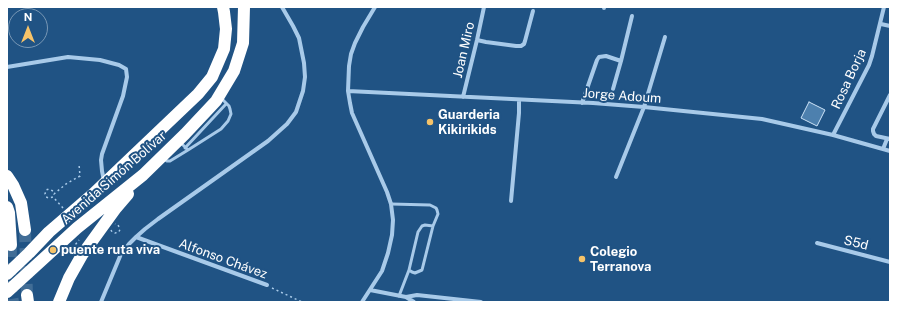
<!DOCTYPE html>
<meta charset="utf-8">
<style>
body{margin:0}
#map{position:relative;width:897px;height:309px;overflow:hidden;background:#205384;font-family:"Public Sans",sans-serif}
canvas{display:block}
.frame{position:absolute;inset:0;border:8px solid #fff;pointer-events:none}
.north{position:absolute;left:8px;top:8px;width:40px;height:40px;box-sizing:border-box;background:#205384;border:1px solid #7998b5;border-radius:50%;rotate:0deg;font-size:11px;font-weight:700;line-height:16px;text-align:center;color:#fff}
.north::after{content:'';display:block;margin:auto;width:14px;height:18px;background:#f6c369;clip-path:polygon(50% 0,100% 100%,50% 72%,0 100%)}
</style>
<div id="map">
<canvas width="897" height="309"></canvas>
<div class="frame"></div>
<div class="north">N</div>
</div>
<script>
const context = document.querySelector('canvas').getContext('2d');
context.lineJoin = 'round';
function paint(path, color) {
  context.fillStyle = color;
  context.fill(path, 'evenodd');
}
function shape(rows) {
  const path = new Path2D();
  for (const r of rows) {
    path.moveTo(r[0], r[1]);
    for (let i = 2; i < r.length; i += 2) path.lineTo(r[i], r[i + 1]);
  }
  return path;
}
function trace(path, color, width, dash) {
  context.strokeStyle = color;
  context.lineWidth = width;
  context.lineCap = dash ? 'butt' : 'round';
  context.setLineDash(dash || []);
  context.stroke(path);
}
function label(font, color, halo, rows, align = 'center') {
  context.font = font + ' "Public Sans",sans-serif';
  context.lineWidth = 4;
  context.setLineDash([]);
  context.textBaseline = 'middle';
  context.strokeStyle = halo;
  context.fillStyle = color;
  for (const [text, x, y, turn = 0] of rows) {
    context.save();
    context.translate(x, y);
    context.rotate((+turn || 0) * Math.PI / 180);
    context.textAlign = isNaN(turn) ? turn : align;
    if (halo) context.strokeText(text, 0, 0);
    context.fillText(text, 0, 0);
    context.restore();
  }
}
const building = shape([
 [809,102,825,110,817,126,801,118,809,102]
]);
paint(building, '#4d80ae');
trace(building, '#cce3f7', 1);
trace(shape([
 [25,230,27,295],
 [11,245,10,284,13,302]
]), '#416d96', 12, [12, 6]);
trace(shape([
 [63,208,53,197,49,198,46,197,45,194,46,190,49,189,53,191,54,194,66,184,80,176,79,164],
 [111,230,112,232,115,233,119,232,120,229,118,225,115,224],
 [72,246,71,249,72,249,79,240],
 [272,288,302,302]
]), '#a8cae9', 1.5, [2, 3]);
trace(shape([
 [180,142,188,150,221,129,228,121,231,114,230,109,229,106,221,98],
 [185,148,226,104],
 [163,158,167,161,170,161,188,150],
 [391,204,430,205,436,208,437,210,438,214,433,226,422,270,415,273,412,272,409,270,418,232,422,226,425,225,433,226],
 [399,296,409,270]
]), '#a8cae9', 3);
trace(shape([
 [604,8,604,7],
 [881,24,890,26],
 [477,40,486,42,516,46,521,46,524,44,525,41,533,11],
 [7,67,68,57,100,60,119,65,126,69,127,77,123,96,102,154,101,160,102,171,104,181],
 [613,89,621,61],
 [348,91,593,103,644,107,762,119,833,135,890,151],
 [890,95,873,129,873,131,874,134,876,136,890,139],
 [463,97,477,40,484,7],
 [582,103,597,60,599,57,606,56,621,61,632,16],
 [833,135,869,65,872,56,884,7],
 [883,149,887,139],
 [616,177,644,107,665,37],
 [511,201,519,113,519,100],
 [136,237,267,285],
 [817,243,890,262],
 [370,290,406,297,414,302],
 [406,297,417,295,481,302],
 [101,302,121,254,129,244,136,237,145,229,158,219,268,141,287,124,296,112,303,91,305,77,304,63,299,38,293,26,282,7],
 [362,302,382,271,388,253,392,235,393,220,391,204,387,192,352,113,350,103,348,91,349,66,351,54,355,43,363,27,375,7]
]), '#a8cae9', 4);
trace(shape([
 [7,176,13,185,21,203,25,230],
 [7,207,9,213,11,245],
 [7,274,29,253,49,232,93,194,198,94,212,77,224,49,226,29,224,12,223,7],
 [7,292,53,250,77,228,143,175,185,134,216,101,234,71,243,43,244,7],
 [27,295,28,302],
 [59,302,69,278,82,255,116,208,128,194]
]), '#fff', 12);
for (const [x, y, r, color] of [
 [430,122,4,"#f6c369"],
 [53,250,4,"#f6c369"],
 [582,259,4,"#f6c369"]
]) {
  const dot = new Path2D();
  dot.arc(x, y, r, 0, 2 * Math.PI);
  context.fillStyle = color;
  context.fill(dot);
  trace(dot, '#205384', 1.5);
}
label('13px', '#fff', '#205384', [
 ["Joan Miro",464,50,-77],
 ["Rosa Borja",849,79,-65],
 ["Jorge Adoum",622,96,4],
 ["Avenida Simón Bolívar",114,178,-41],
 ["S5d",856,243,14],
 ["Alfonso Chávez",223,259,20]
]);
label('bold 13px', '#fff', '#205384', [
 ["Guarderia",438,115],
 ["Kikirikids",438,130],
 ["puente ruta viva",61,250],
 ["Colegio",590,252],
 ["Terranova",590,267]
], 'left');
</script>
